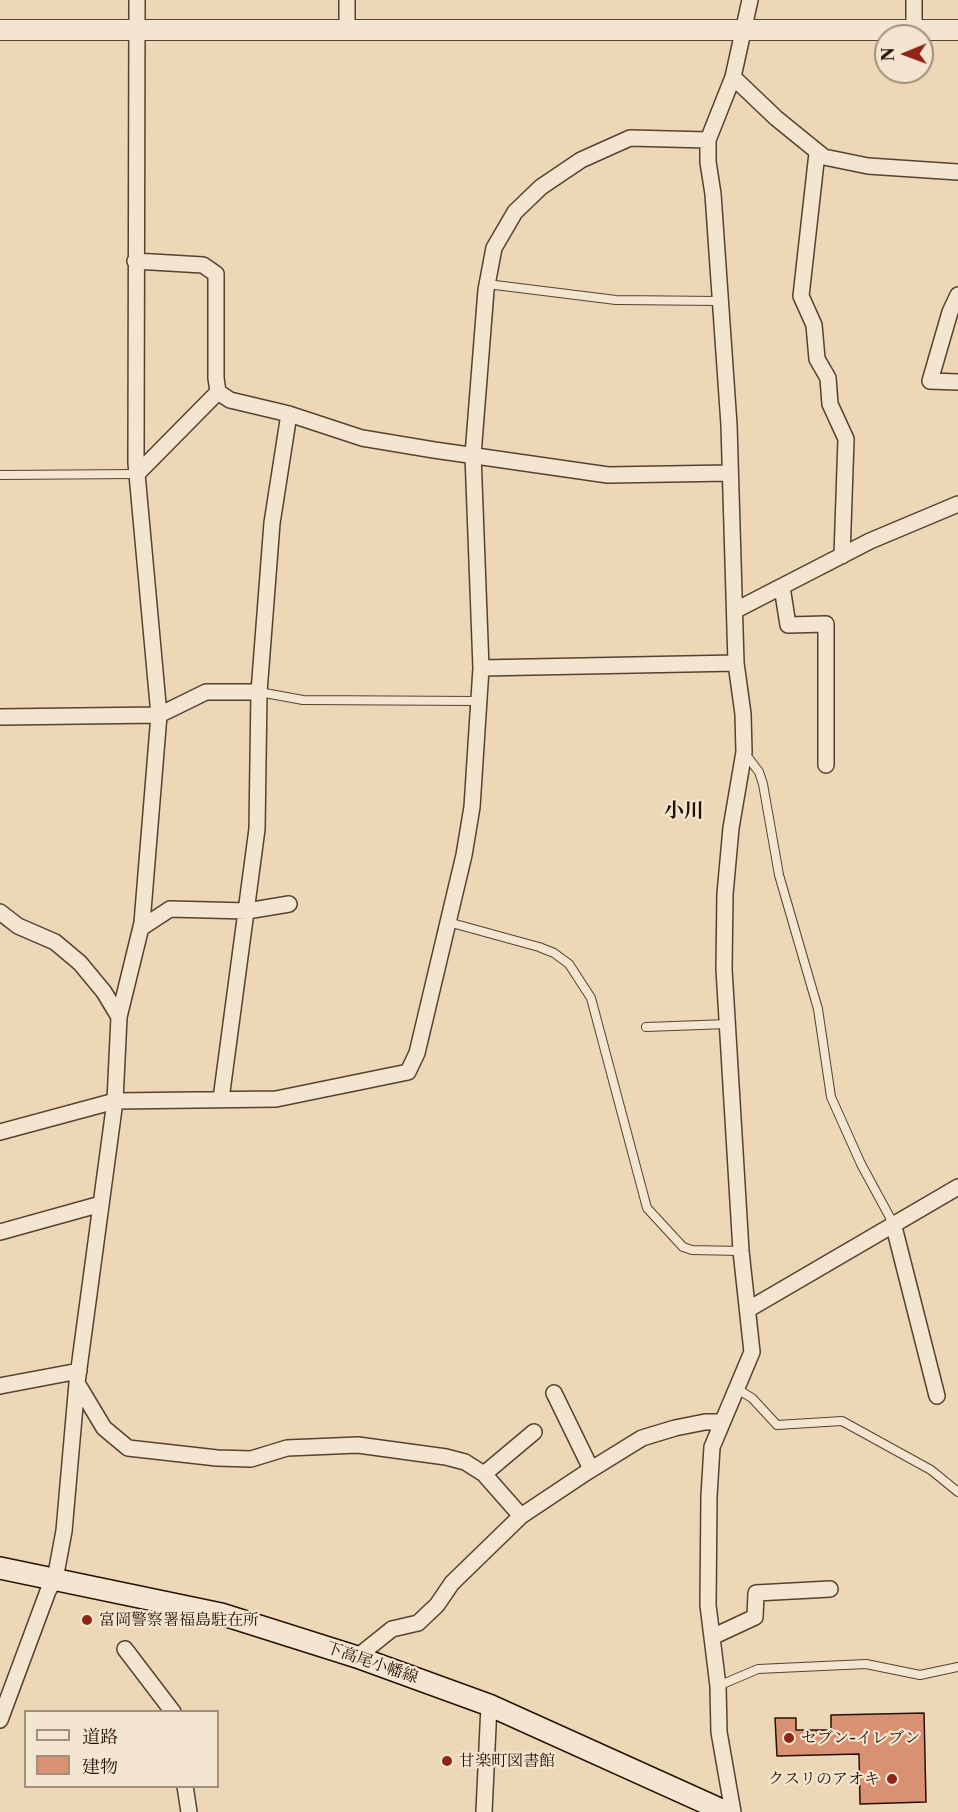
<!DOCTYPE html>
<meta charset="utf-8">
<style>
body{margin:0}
#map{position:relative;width:958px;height:1812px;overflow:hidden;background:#ecd7b7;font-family:"Libre Caslon Text","Noto Serif JP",serif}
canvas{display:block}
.legend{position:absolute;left:24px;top:1710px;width:195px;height:78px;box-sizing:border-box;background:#f3e5d0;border:2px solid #a0907d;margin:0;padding:8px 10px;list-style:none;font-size:18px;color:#241100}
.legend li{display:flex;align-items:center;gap:12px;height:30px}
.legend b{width:30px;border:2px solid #a0907d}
.north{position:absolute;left:874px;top:24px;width:60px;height:60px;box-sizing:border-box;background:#f3e5d0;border:2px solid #a0907d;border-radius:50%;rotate:269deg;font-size:16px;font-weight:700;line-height:24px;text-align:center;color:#241100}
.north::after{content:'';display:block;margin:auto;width:21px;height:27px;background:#8f2418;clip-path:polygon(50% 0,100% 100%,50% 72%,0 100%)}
</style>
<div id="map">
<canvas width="958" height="1812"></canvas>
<ul class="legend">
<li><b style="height:8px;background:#f3e5d0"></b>道路</li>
<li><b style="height:16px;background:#d89172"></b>建物</li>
</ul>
<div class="north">N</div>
</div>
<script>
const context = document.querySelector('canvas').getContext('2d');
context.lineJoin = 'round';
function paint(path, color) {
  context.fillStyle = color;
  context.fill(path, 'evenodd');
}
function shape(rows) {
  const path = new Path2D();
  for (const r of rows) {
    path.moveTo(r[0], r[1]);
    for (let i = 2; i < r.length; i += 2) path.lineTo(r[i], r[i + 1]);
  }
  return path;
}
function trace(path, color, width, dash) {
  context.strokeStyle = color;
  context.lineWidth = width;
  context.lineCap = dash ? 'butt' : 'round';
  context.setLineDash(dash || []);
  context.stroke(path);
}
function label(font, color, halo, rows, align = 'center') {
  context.font = font + ' "Libre Caslon Text","Noto Serif JP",serif';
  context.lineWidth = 4.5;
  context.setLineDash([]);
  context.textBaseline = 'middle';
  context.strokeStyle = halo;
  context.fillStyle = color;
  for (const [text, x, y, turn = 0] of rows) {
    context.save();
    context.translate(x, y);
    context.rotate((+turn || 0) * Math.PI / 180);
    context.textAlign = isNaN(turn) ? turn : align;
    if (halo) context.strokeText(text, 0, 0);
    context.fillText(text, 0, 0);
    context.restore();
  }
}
const building = shape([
 [924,1713,926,1802,860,1804,859,1754,777,1756,775,1718,796,1718,796,1730,831,1730,831,1715,924,1713]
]);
paint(building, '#d89172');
trace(building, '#241100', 1.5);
const service = shape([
 [487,284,616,300,720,301],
 [0,475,137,474],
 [259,692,303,700,478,701],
 [744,752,759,772,763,784,779,875,818,1009,831,1097,861,1164,893,1223],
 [448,922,539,947,554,953,569,964,591,998,647,1208,683,1247,692,1250,741,1251],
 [646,1027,728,1024],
 [737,1389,752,1398,777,1425,842,1421,931,1470,958,1492],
 [718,1686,758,1669,866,1664,920,1675,958,1667]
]);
const minor = shape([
 [347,0,347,31],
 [914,30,914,0],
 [733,77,776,118,824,157,868,166,958,172],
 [817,153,801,296,814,325,817,359,828,378,830,404,846,439,842,556],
 [135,261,203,265,216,274,216,378,218,392,230,400,289,414,362,438,434,450,608,475,730,473],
 [958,295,950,312,930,381,958,382],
 [137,474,218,392],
 [782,587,788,625,826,624,826,765],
 [736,610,870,541,958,504],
 [481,668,736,663],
 [0,717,159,715,206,692,259,692],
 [0,912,18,926,55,942,80,963,104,992,119,1017],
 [141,928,170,909,247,911,289,904],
 [221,1099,257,829,259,692,272,523,289,414],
 [0,1132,115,1101,276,1099,408,1072,417,1053,464,855,472,807,481,668,473,455,486,290,494,248,515,212,541,187,581,160,630,138,708,140],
 [893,1223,937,1396],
 [0,1232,101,1204],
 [749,1309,958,1187],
 [77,1383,104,1428,128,1448,217,1458,251,1459,287,1448,358,1445,446,1457,465,1462,484,1474,521,1516],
 [0,1386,79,1371],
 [554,1393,591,1469],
 [484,1474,534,1432],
 [712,1637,755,1617,756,1593,830,1589],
 [125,1649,173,1712],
 [357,1657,392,1629,418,1623,437,1605,452,1583,521,1516,587,1472,642,1438,675,1428,705,1422,722,1422],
 [0,1720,48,1591,55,1579,64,1531,77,1383,115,1101,119,1017,142,923,159,715,136,463,137,0],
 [185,1786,189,1812],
 [484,1812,489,1705],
 [733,1812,719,1732,718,1686,708,1605,709,1496,712,1447,752,1352,741,1251,724,969,725,894,731,828,744,752,743,714,736,663,729,425,713,194,708,162,708,140,733,77,750,0]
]);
const tertiary = shape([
 [0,30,958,30]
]);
const secondary = shape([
 [0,1568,221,1614,357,1657,489,1705,726,1812]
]);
trace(service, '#56422e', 10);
trace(minor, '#56422e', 18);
trace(tertiary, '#56422e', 22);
trace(secondary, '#241100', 24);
trace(service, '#f3e5d0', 8);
trace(minor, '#f3e5d0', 15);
trace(tertiary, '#f3e5d0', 20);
trace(secondary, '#f3e5d0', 21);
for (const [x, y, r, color] of [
 [87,1620,6,"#8f2418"],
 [789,1738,6,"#8f2418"],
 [447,1761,6,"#8f2418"],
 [892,1779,6,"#8f2418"]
]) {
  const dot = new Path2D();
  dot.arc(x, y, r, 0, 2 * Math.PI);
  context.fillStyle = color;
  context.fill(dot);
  trace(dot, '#f3e5d0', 2);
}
label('16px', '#241100', '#f3e5d0', [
 ["富岡警察署福島駐在所",99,1620],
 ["セブン-イレブン",801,1738],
 ["甘楽町図書館",459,1761],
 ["クスリのアオキ",880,1779,"right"]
], 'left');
label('16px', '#241100', '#f3e5d0', [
 ["下高尾小幡線",372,1663,19]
]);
label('bold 20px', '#241100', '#f3e5d0', [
 ["小川",684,811]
]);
</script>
